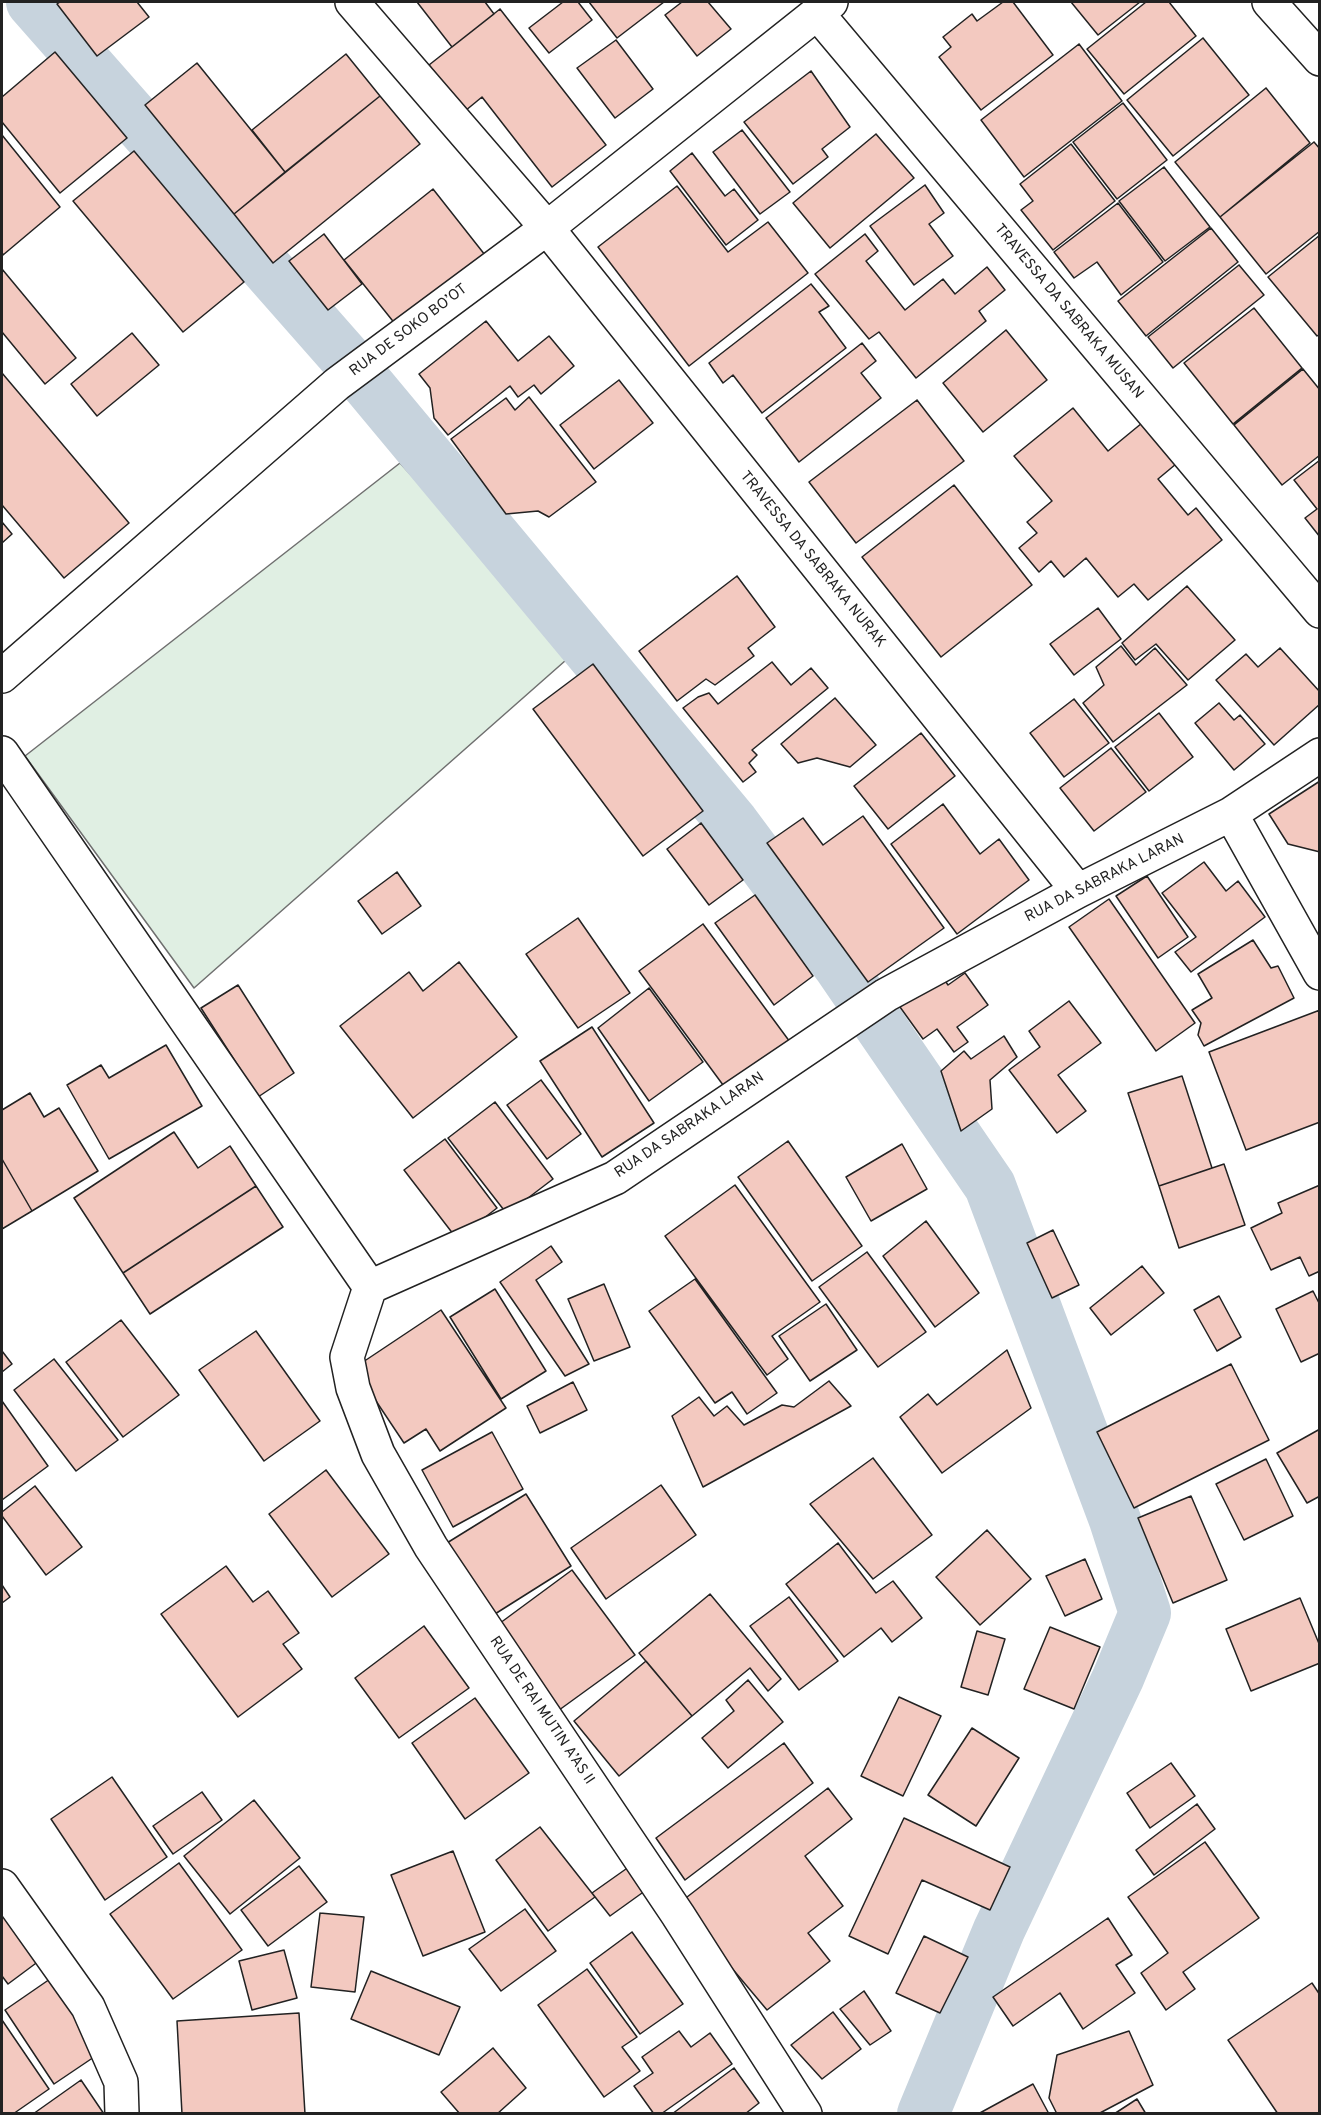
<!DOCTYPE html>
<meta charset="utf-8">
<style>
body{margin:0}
#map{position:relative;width:1321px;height:2115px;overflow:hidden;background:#fff;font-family:Overpass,sans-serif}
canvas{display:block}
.frame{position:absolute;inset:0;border:3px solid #222;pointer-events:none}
</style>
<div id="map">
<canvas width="1321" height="2115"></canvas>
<div class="frame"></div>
</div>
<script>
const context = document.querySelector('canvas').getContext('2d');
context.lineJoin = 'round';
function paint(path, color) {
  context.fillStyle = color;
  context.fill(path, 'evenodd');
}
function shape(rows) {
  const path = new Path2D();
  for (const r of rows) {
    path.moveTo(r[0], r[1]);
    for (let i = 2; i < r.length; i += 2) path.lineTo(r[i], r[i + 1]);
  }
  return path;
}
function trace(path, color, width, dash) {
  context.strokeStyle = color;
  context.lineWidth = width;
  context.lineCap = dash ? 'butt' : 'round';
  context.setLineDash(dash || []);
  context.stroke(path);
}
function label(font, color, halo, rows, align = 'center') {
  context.font = font + ' Overpass,sans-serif';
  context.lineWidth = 4.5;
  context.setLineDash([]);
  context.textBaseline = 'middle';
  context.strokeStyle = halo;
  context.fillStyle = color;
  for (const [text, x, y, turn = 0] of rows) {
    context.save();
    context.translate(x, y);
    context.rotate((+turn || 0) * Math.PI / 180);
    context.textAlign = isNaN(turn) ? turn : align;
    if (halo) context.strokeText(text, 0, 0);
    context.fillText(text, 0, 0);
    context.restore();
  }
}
const green = shape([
 [400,463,574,653,194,988,25,756,400,463]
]);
paint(green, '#e0efe3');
trace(green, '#6f6f6f', 1.5);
trace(shape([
 [32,2,350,363,733,823,840,967,990,1186,1115,1520,1145,1613,1118,1678,999,1930,923,2114]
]), '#c7d3dd', 52);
const building = shape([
 [60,2,137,2,149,17,97,56,57,4,60,2],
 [417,2,485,2,494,14,452,47,417,2],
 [563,2,578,2,592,20,549,53,529,28,563,2],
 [589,2,664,2,617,38,589,2],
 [682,2,708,2,731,29,697,56,665,15,682,2],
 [1003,2,1013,2,1053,55,981,110,939,57,951,47,943,37,972,14,977,21,1003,2],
 [1071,2,1140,2,1098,35,1071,2],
 [1146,2,1169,2,1196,36,1124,94,1087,49,1146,2],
 [500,9,606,145,552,187,482,97,465,111,429,65,500,9],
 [1203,38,1249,95,1173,156,1127,100,1203,38],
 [616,40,653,89,615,118,577,68,616,40],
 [1079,44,1122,101,1024,177,981,120,1079,44],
 [55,52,127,138,60,193,2,122,2,97,55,52],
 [346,54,380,96,285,172,252,130,346,54],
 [197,63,285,172,234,214,145,105,197,63],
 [811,71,850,127,822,149,828,157,793,184,744,122,811,71],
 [1266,88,1310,143,1220,217,1175,162,1266,88],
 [380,96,420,144,273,263,234,214,380,96],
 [1123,103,1167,160,1117,199,1073,142,1123,103],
 [742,130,790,192,760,214,713,152,742,130],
 [876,134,914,178,830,248,793,203,876,134],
 [2,135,60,207,3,255,2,252,2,135],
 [1314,142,1320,149,1320,231,1266,274,1220,217,1314,142],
 [1071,144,1115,201,1053,250,1021,210,1033,201,1020,184,1071,144],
 [134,151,244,282,183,332,73,201,134,151],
 [692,153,725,196,734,189,758,220,726,245,670,171,692,153],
 [1164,167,1210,227,1165,261,1119,201,1164,167],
 [925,185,944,213,929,224,953,256,914,285,870,226,925,185],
 [677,186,728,252,768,222,808,273,689,366,598,247,677,186],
 [433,189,485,255,396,325,344,260,433,189],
 [1118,203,1163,262,1121,295,1097,262,1074,278,1054,252,1118,203],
 [1211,228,1238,262,1146,336,1118,301,1211,228],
 [324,234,362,284,328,310,289,261,324,234],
 [865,234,878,251,866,261,905,310,943,279,955,294,987,267,1005,290,979,311,986,321,916,378,879,332,869,339,815,274,865,234],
 [1320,235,1320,334,1317,336,1268,277,1320,235],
 [1239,265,1264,295,1173,368,1148,337,1239,265],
 [2,269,76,358,45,384,2,332,2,269],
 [811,284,829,306,819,312,846,348,762,413,733,375,723,383,709,363,811,284],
 [1254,308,1302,368,1233,424,1184,363,1254,308],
 [486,321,518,361,549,336,574,366,541,394,534,385,518,397,510,386,448,435,434,418,430,388,419,374,486,321],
 [1006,330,1047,380,983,432,943,383,1006,330],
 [132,333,159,365,97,416,71,384,132,333],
 [862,343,876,361,861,373,881,398,799,462,766,418,862,343],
 [1303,369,1320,390,1320,455,1282,485,1234,425,1303,369],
 [2,373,129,523,64,578,2,505,2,373],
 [619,380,653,423,594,469,560,425,619,380],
 [529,397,596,482,549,517,538,511,506,514,451,439,506,398,515,410,529,397],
 [917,400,964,461,856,543,809,482,917,400],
 [1073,408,1108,451,1142,423,1176,464,1158,479,1188,515,1196,508,1222,540,1148,600,1134,584,1118,597,1086,558,1064,577,1051,561,1039,572,1019,548,1037,533,1027,522,1052,501,1014,456,1073,408],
 [1320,460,1320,537,1305,518,1317,509,1294,480,1320,460],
 [954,485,1032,585,941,657,862,557,954,485],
 [2,522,12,534,2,543,2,522],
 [737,576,775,627,748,648,754,656,715,685,706,679,677,701,639,651,737,576],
 [1187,586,1235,640,1188,680,1156,644,1135,660,1122,643,1187,586],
 [1098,608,1121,639,1074,675,1050,644,1098,608],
 [1121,646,1136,665,1155,648,1187,685,1113,742,1083,703,1104,685,1096,667,1121,646],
 [1280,648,1320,692,1320,704,1274,745,1216,680,1246,654,1258,667,1280,648],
 [772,662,791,685,811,668,828,688,752,750,757,755,749,763,756,772,743,782,683,708,698,697,709,693,718,704,772,662],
 [593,664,703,811,643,856,533,709,593,664],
 [835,698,876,745,850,767,817,758,798,763,781,744,835,698],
 [1074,699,1109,743,1064,777,1030,733,1074,699],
 [1219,703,1234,720,1240,715,1265,744,1234,770,1195,723,1219,703],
 [1159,713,1193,757,1149,791,1115,747,1159,713],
 [921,733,955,776,888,829,854,786,921,733],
 [1111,748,1146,792,1094,831,1060,788,1111,748],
 [1320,781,1320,852,1288,844,1269,814,1320,781],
 [943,804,980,854,999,839,1029,880,957,934,891,844,943,804],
 [863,816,944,928,868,982,767,843,803,818,823,845,863,816],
 [701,823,743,880,709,905,667,849,701,823],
 [1204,862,1226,891,1238,881,1265,917,1191,972,1175,952,1196,937,1162,893,1204,862],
 [397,872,421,906,382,934,358,901,397,872],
 [1147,876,1188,937,1158,958,1116,896,1147,876],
 [755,895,813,976,774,1005,715,923,755,895],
 [1109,899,1195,1023,1156,1051,1069,927,1109,899],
 [578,918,630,993,578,1028,526,954,578,918],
 [703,924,790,1042,726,1089,639,971,703,924],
 [1253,940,1271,968,1278,966,1294,998,1204,1046,1198,1035,1201,1023,1192,1010,1212,998,1198,974,1253,940],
 [459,962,517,1037,413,1118,340,1026,409,972,423,991,459,962],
 [965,973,988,1005,957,1027,968,1042,954,1052,937,1029,923,1039,900,1007,942,976,948,985,965,973],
 [238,985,294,1073,258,1097,201,1008,238,985],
 [649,988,703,1062,649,1101,598,1028,649,988],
 [1069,1001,1101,1043,1058,1075,1086,1111,1057,1133,1009,1070,1040,1047,1029,1031,1069,1001],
 [1320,1010,1320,1122,1246,1150,1209,1052,1320,1010],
 [592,1027,654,1123,602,1157,540,1061,592,1027],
 [1004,1036,1017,1057,990,1080,992,1109,961,1131,941,1071,964,1051,971,1059,1004,1036],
 [166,1045,202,1106,109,1159,67,1085,101,1065,109,1078,166,1045],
 [1182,1076,1212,1168,1159,1186,1128,1093,1182,1076],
 [541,1080,581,1134,547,1159,507,1105,541,1080],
 [30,1093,44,1117,59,1108,98,1171,32,1211,2,1159,2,1110,30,1093],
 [495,1102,553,1179,507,1214,448,1138,495,1102],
 [174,1132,198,1168,230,1146,256,1186,123,1273,74,1198,174,1132],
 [445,1139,497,1208,457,1239,404,1170,445,1139],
 [788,1141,862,1246,812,1281,738,1177,788,1141],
 [902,1144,927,1189,871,1221,846,1177,902,1144],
 [2,1159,32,1211,2,1229,2,1159],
 [1224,1164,1245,1225,1179,1248,1159,1186,1224,1164],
 [735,1185,820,1302,772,1336,788,1359,767,1375,665,1236,735,1185],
 [1320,1185,1320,1271,1309,1276,1300,1257,1271,1270,1251,1228,1282,1213,1278,1203,1320,1185],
 [256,1186,283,1227,150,1314,123,1273,256,1186],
 [926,1221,979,1293,935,1327,883,1256,926,1221],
 [1053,1230,1079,1285,1052,1298,1027,1243,1053,1230],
 [551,1246,562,1262,536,1280,589,1364,565,1376,500,1282,551,1246],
 [867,1252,926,1332,878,1367,819,1287,867,1252],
 [1142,1266,1164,1293,1111,1335,1090,1308,1142,1266],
 [695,1279,777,1393,747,1414,732,1392,715,1403,649,1311,695,1279],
 [604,1284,630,1347,594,1361,568,1299,604,1284],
 [495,1289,546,1371,501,1399,450,1317,495,1289],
 [1313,1291,1320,1305,1320,1353,1301,1362,1276,1309,1313,1291],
 [1219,1296,1241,1337,1217,1351,1194,1310,1219,1296],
 [826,1304,857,1350,810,1381,779,1336,826,1304],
 [441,1310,506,1408,440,1451,426,1429,404,1443,354,1368,441,1310],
 [121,1320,179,1395,123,1437,66,1362,121,1320],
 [256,1331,320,1421,264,1461,199,1370,256,1331],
 [1007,1350,1031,1408,942,1473,900,1417,928,1394,937,1405,1007,1350],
 [2,1351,12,1364,2,1372,2,1351],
 [54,1359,118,1440,76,1471,14,1390,54,1359],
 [1231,1364,1269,1440,1134,1508,1097,1432,1231,1364],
 [829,1381,851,1406,703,1487,672,1416,699,1397,714,1416,727,1406,744,1425,782,1405,794,1407,829,1381],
 [573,1382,587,1410,540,1433,527,1406,573,1382],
 [2,1401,48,1466,2,1500,2,1401],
 [1320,1429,1320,1496,1307,1503,1277,1453,1320,1429],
 [492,1432,523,1489,453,1527,422,1470,492,1432],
 [873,1458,932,1535,873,1579,810,1504,873,1458],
 [1266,1459,1293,1516,1244,1540,1216,1484,1266,1459],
 [326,1470,389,1554,332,1597,269,1514,326,1470],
 [661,1485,696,1535,606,1599,571,1548,661,1485],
 [35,1486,82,1547,46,1575,2,1516,2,1512,35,1486],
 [526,1494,571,1566,487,1619,442,1546,526,1494],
 [1191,1496,1227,1580,1173,1603,1138,1518,1191,1496],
 [987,1530,1031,1579,980,1625,936,1577,987,1530],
 [838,1543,876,1593,893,1581,922,1618,892,1642,881,1628,844,1657,786,1584,838,1543],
 [1085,1559,1102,1599,1065,1616,1046,1576,1085,1559],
 [226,1566,253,1602,268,1591,299,1633,283,1644,302,1669,238,1717,161,1614,226,1566],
 [572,1570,635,1655,555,1713,492,1629,572,1570],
 [2,1585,10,1597,2,1603,2,1585],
 [710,1594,781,1679,768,1691,750,1668,692,1716,639,1653,710,1594],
 [789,1597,838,1661,799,1690,750,1626,789,1597],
 [1300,1598,1320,1646,1320,1663,1251,1691,1226,1629,1300,1598],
 [424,1626,469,1688,399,1738,355,1678,424,1626],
 [1050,1627,1100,1647,1074,1709,1024,1689,1050,1627],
 [977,1631,1005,1639,988,1695,961,1687,977,1631],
 [646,1661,692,1716,619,1776,574,1721,646,1661],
 [748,1680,783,1722,728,1768,702,1738,734,1711,726,1700,748,1680],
 [899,1697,941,1716,903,1796,861,1776,899,1697],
 [475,1698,529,1773,465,1819,412,1743,475,1698],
 [972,1728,1019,1758,976,1826,928,1795,972,1728],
 [784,1743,813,1783,685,1880,656,1838,784,1743],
 [1171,1763,1195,1796,1150,1828,1127,1793,1171,1763],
 [112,1777,167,1857,105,1900,51,1819,112,1777],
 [828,1788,852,1819,805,1856,843,1906,808,1933,830,1961,767,2010,678,1904,828,1788],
 [202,1792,222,1820,173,1854,153,1826,202,1792],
 [254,1800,300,1858,230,1914,184,1856,254,1800],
 [1197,1804,1215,1829,1154,1875,1136,1850,1197,1804],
 [904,1818,1010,1867,990,1910,922,1880,888,1954,849,1936,904,1818],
 [540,1827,595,1897,548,1931,496,1860,540,1827],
 [1205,1842,1259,1918,1183,1972,1195,1989,1166,2010,1141,1973,1168,1953,1128,1897,1205,1842],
 [453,1851,485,1932,423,1956,391,1875,453,1851],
 [179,1863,242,1950,173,1999,110,1914,179,1863],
 [633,1864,649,1888,610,1916,592,1893,633,1864],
 [299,1866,327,1902,268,1946,241,1910,299,1866],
 [2,1895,47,1955,8,1984,2,1976,2,1895],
 [525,1909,556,1951,501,1991,469,1949,525,1909],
 [320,1913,364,1917,355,1992,311,1987,320,1913],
 [1108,1918,1132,1955,1116,1965,1135,1993,1083,2029,1060,1993,1013,2026,993,1997,1108,1918],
 [632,1932,683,2004,640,2034,590,1963,632,1932],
 [924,1936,968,1957,940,2013,896,1993,924,1936],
 [284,1950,297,1998,252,2010,239,1961,284,1950],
 [587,1969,637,2037,622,2047,640,2071,604,2097,538,2005,587,1969],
 [371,1971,460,2007,439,2055,351,2019,371,1971],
 [50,1979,100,2053,54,2084,5,2010,50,1979],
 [1312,1983,1320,1995,1320,2114,1278,2114,1228,2040,1312,1983],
 [864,1991,891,2031,870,2045,840,2009,864,1991],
 [833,2012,861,2049,822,2079,791,2045,833,2012],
 [299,2013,305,2114,182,2114,177,2021,299,2013],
 [2,2020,49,2089,13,2114,2,2114,2,2020],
 [679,2031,691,2047,710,2033,732,2064,661,2114,654,2114,634,2086,653,2073,642,2057,679,2031],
 [1129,2031,1153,2085,1098,2114,1057,2114,1049,2098,1057,2055,1129,2031],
 [493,2048,526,2088,497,2114,460,2114,441,2092,493,2048],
 [734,2068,759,2103,745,2114,672,2114,734,2068],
 [81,2080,104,2114,33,2114,81,2080],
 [1033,2084,1049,2114,978,2114,1033,2084],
 [1137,2099,1146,2114,1114,2114,1137,2099]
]);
paint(building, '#f3c9c0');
trace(building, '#222', 1.5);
const minor = shape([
 [352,2,547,228,1078,891],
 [1269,2,1320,59],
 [817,13,1320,611],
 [2,676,337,384,547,228,831,2],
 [2,753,370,1287],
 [1231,814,1320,973],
 [370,1287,615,1178,886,995,1078,891,1231,814,1320,755],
 [370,1287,347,1357,353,1388,378,1454,431,1547,678,1915,805,2114],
 [2,1886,88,2007,121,2082,122,2114]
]);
trace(minor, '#222', 36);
trace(minor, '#fff', 33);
label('15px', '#222', '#fff', [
 ["TRAVESSA DA SABRAKA MUSAN",1068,312,50],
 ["RUA DE SOKO BO’OT",409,331,-37],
 ["TRAVESSA DA SABRAKA NURAK",812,560,51],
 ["RUA DA SABRAKA LARAN",1105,879,-27],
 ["RUA DA SABRAKA LARAN",690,1126,-34],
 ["RUA DE RAI MUTIN A’AS II",541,1711,56]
]);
</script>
